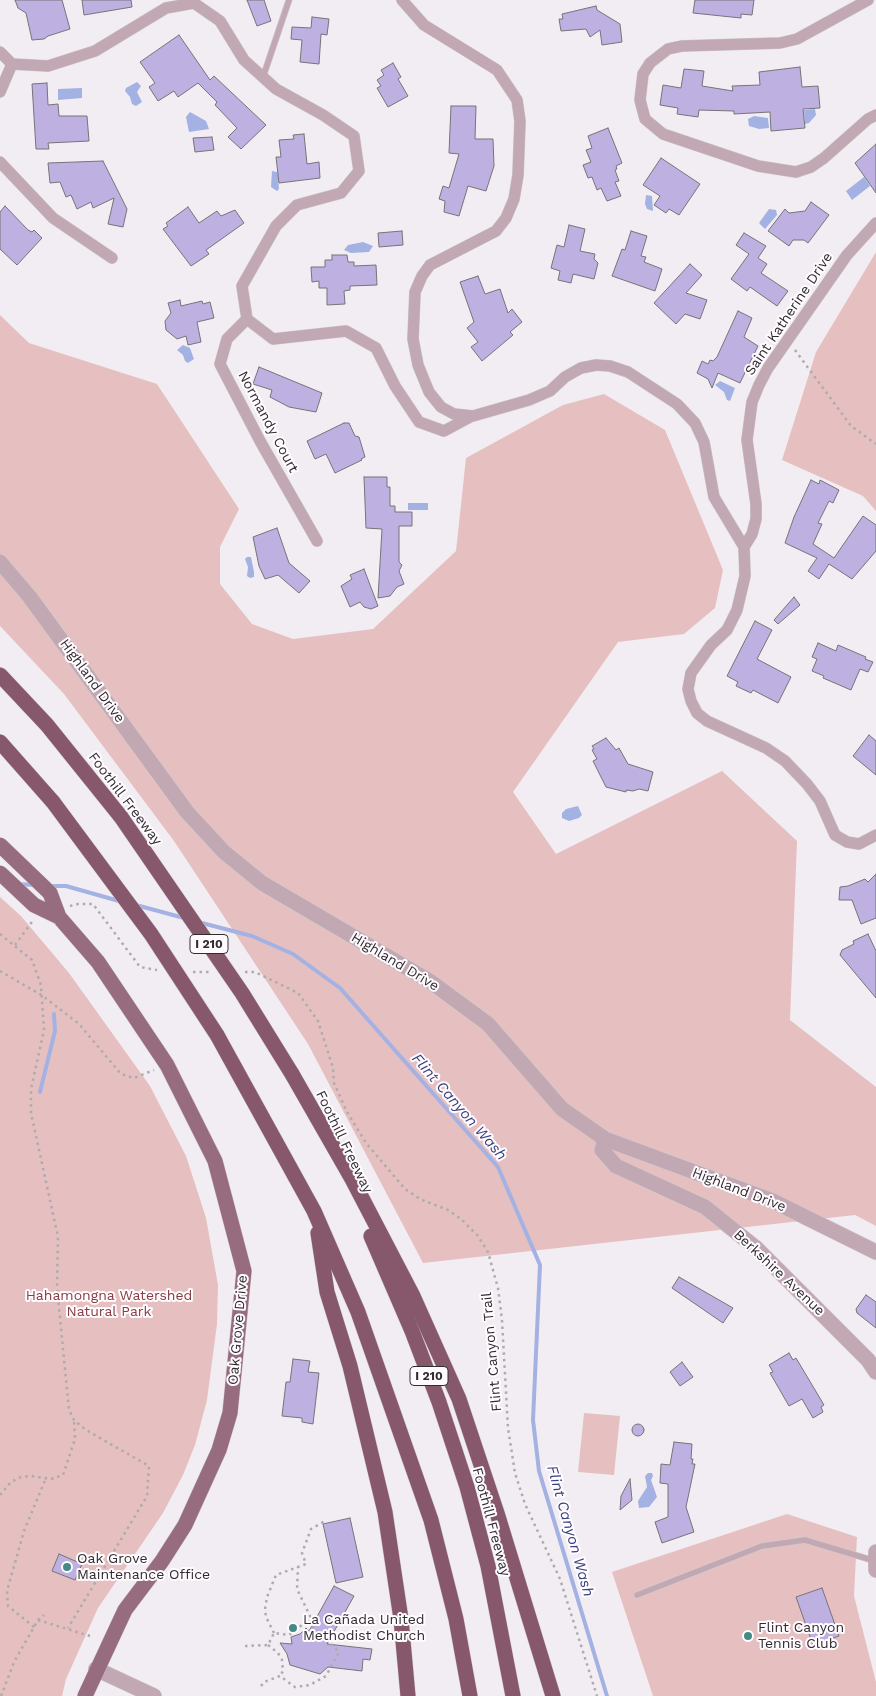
<!DOCTYPE html>
<meta charset="utf-8">
<style>
body{margin:0}
canvas{display:block;background:#f2edf2}
</style>
<canvas width="876" height="1696"></canvas>
<script>
const context = document.querySelector('canvas').getContext('2d');
context.lineJoin = 'round';
function paint(path, color) {
  context.fillStyle = color;
  context.fill(path, 'evenodd');
}
function shape(rows) {
  const path = new Path2D();
  for (const r of rows) {
    if (r.length === 3) {
      path.moveTo(r[0] + r[2], r[1]);
      path.arc(r[0], r[1], r[2], 0, 2 * Math.PI);
      continue;
    }
    path.moveTo(r[0], r[1]);
    for (let i = 2; i < r.length; i += 2) path.lineTo(r[i], r[i + 1]);
  }
  return path;
}
function trace(path, color, width, dash) {
  context.strokeStyle = color;
  context.lineWidth = width;
  context.lineCap = dash ? 'butt' : 'round';
  context.setLineDash(dash || []);
  context.stroke(path);
}
function label(font, color, halo, rows, align = 'center') {
  context.font = font + ' "Work Sans",sans-serif';
  context.lineWidth = 4;
  context.setLineDash([]);
  context.textBaseline = 'middle';
  context.strokeStyle = halo;
  context.fillStyle = color;
  for (const [text, x, y, turn = 0] of rows) {
    context.save();
    context.translate(x, y);
    context.rotate((+turn || 0) * Math.PI / 180);
    context.textAlign = isNaN(turn) ? turn : align;
    if (halo) context.strokeText(text, 0, 0);
    context.fillText(text, 0, 0);
    context.restore();
  }
}
paint(shape([
 [876,252,876,511,863,496,782,460,816,352],
 [0,315,29,343,157,384,239,509,220,547,220,584,252,624,293,639,373,629,456,551,466,458,563,405,604,394,665,430,723,570,715,608,684,634,618,642,513,792,556,854,722,771,797,841,790,1020,876,1087,876,1226,855,1215,423,1263,308,1044,174,841,64,694,0,626],
 [0,897,21,916,69,973,150,1086,186,1156,206,1218,218,1285,217,1324,207,1400,195,1445,183,1475,163,1513,98,1608,66,1679,62,1696,0,1696],
 [584,1413,620,1416,614,1475,578,1472],
 [787,1514,857,1537,854,1596,876,1682,876,1696,653,1696,612,1572]
]), '#e6c0c0');
paint(shape([
 [137,82,141,86,137,92,142,102,136,106,132,104,130,97,125,91,126,88],
 [82,88,82,98,58,100,58,89],
 [815,109,816,115,809,123,805,124,804,110],
 [190,112,206,121,209,129,189,132,186,117],
 [754,116,768,118,769,128,759,129,749,126,748,119],
 [272,171,277,172,278,175,279,189,277,191,271,187],
 [864,177,870,186,852,200,846,191],
 [646,195,652,196,653,211,647,209,645,204],
 [769,209,776,210,777,215,765,229,759,223],
 [363,242,373,246,369,252,351,253,344,250,348,245],
 [183,345,190,348,194,359,188,363,185,361,183,355,177,350],
 [720,381,735,388,730,401,727,400,724,392,715,385],
 [408,503,428,503,428,510,408,510],
 [247,557,251,557,254,572,254,577,250,578,247,576,248,567,245,559],
 [578,806,582,815,579,818,569,821,562,818,562,813,566,809],
 [648,1473,652,1473,653,1476,651,1480,657,1497,649,1507,639,1508,638,1501,647,1487,645,1476]
]), '#a3b2e2');
trace(shape([
 [18,884,34,885],
 [48,886,66,886,119,901],
 [136,905,184,918],
 [198,922,252,936,293,954,340,988,498,1167,540,1265,533,1420,539,1471,607,1696],
 [40,1092,55,1031,54,1014]
]), '#a3b2e2', 4);
const building = shape([
 [15,0,62,0,70,29,48,36,44,39,32,40,26,13,18,8,15,0],
 [82,0,131,0,132,7,84,15,82,0],
 [247,0,264,0,271,21,257,26,247,0],
 [695,0,754,0,752,15,741,14,741,18,693,13,695,0],
 [596,6,597,10,620,24,622,42,602,45,600,30,590,37,586,29,561,31,559,19,563,19,562,14,596,6],
 [312,17,329,19,327,35,321,34,319,64,300,62,302,40,291,39,292,27,311,28,312,17],
 [179,35,210,80,214,76,266,125,241,149,228,137,237,128,215,105,217,102,198,83,178,97,174,91,158,101,149,87,155,83,140,62,179,35],
 [393,63,401,77,398,79,408,96,388,107,377,88,381,86,377,80,384,75,381,70,393,63],
 [800,67,802,87,818,86,820,108,803,109,805,128,771,131,770,112,734,114,734,111,699,110,698,117,677,114,678,108,660,105,663,85,681,88,684,69,704,71,702,86,733,91,732,86,760,85,759,72,800,67],
 [47,83,48,105,58,104,59,116,87,116,89,141,48,143,49,149,36,149,32,84,47,83],
 [451,106,476,106,475,139,493,139,494,166,486,191,468,186,459,216,444,212,445,201,439,199,443,186,449,188,459,154,449,153,451,106],
 [608,128,622,163,616,166,617,169,615,170,619,181,615,182,621,196,607,201,601,188,597,190,592,177,588,178,583,165,591,162,586,150,592,148,588,136,608,128],
 [304,134,307,164,319,162,320,178,279,183,276,157,281,157,279,140,294,139,293,135,304,134],
 [212,137,214,150,195,152,193,138,212,137],
 [876,144,876,193,855,163,876,144],
 [661,158,700,184,679,215,669,209,666,213,654,205,660,196,643,185,661,158],
 [103,161,127,209,123,227,108,224,114,198,93,208,91,202,77,209,71,195,66,197,60,182,50,183,48,163,103,161],
 [811,202,829,215,808,243,804,240,793,240,789,246,768,231,785,209,789,213,805,211,811,202],
 [5,206,28,230,32,232,34,230,42,238,17,265,0,249,0,212,5,206],
 [188,207,199,223,217,211,221,216,235,210,244,223,206,250,209,254,191,266,163,229,168,226,166,223,188,207],
 [569,225,585,229,580,251,595,254,594,259,598,263,594,279,573,274,571,283,558,280,560,271,551,268,557,245,564,247,569,225],
 [402,231,403,245,379,247,378,233,402,231],
 [631,231,647,236,641,256,646,257,644,262,662,269,655,291,612,276,622,249,625,250,631,231],
 [744,233,766,246,758,258,767,264,761,273,788,291,777,306,750,287,747,291,731,279,749,254,736,245,744,233],
 [332,255,347,255,348,262,354,262,354,266,376,265,377,285,350,286,350,290,344,291,345,304,327,305,327,288,319,288,319,281,312,282,311,267,325,267,325,260,332,260,332,255],
 [690,264,702,275,686,293,707,300,700,319,685,314,676,324,654,303,690,264],
 [478,276,485,294,500,289,508,313,512,309,522,322,510,332,513,335,482,361,471,347,478,342,467,328,474,322,460,282,478,276],
 [180,300,181,306,202,301,203,304,210,302,214,318,197,322,201,342,188,345,186,336,177,339,166,330,165,321,171,313,168,303,180,300],
 [738,311,752,318,744,337,758,346,740,383,718,373,712,388,708,379,697,373,702,361,708,364,710,360,713,361,717,357,738,311],
 [259,367,322,393,316,412,289,407,270,397,272,390,253,384,259,367],
 [344,423,349,423,355,436,359,437,365,457,361,459,362,460,335,473,326,454,315,459,307,441,344,423],
 [364,477,387,477,387,487,390,487,390,506,395,506,395,512,412,512,412,526,399,526,399,562,402,565,399,571,404,584,397,587,390,596,378,598,382,529,366,528,364,477],
 [811,480,819,484,820,480,839,490,833,503,829,501,818,523,822,524,813,544,834,558,863,516,876,525,876,551,852,579,829,564,819,579,808,571,817,558,785,543,794,517,811,480],
 [277,528,289,563,310,581,299,593,278,575,265,579,259,566,253,537,277,528],
 [364,569,378,606,371,609,364,607,360,602,350,607,341,586,352,579,350,575,364,569],
 [794,597,800,605,778,624,774,620,794,597],
 [755,621,772,630,757,659,791,677,778,703,753,690,751,693,736,686,738,682,727,676,755,621],
 [818,643,836,651,838,645,866,657,865,659,873,662,868,672,860,669,851,690,823,678,824,676,812,671,817,659,812,657,818,643],
 [869,735,876,741,876,775,853,756,869,735],
 [606,738,616,750,619,748,628,764,653,772,648,791,639,789,633,791,626,790,626,792,606,787,593,761,597,759,592,750,594,749,592,746,606,738],
 [876,874,876,918,861,924,852,900,839,900,840,887,848,886,865,879,868,882,876,874],
 [868,934,876,951,876,998,840,955,842,950,854,944,853,941,868,934],
 [679,1277,733,1308,723,1323,672,1288,679,1277],
 [866,1295,876,1302,876,1328,857,1313,856,1309,866,1295],
 [789,1353,793,1360,796,1358,824,1405,821,1407,823,1412,813,1418,802,1399,789,1406,770,1373,773,1372,769,1365,789,1353],
 [293,1359,310,1361,308,1372,319,1373,313,1424,302,1422,302,1418,282,1416,286,1382,290,1382,293,1359],
 [682,1362,693,1377,680,1386,670,1372,682,1362],
 [638,1430,6],
 [674,1442,692,1444,691,1459,693,1459,692,1464,695,1464,686,1507,694,1532,662,1543,655,1522,668,1517,668,1484,660,1483,661,1464,670,1465,674,1442],
 [630,1479,632,1500,620,1510,621,1496,630,1479],
 [350,1518,363,1577,336,1583,323,1524,350,1518],
 [59,1554,82,1564,75,1580,52,1571,59,1554],
 [334,1586,354,1596,327,1644,372,1649,370,1660,363,1659,362,1671,328,1667,320,1674,290,1665,287,1654,280,1643,292,1644,291,1637,300,1634,306,1628,309,1631,334,1586],
 [822,1588,839,1636,813,1645,796,1597,822,1588]
]);
paint(building, '#beb0e1');
trace(building, '#757479', 1);
const service = shape([
 [263,77,289,0],
 [637,1595,762,1546,805,1540,875,1561]
]);
const minor = shape([
 [402,0,424,25,497,70,517,100,520,121,518,175,514,199,506,218,496,231,430,265,422,276,415,292,413,339,418,365,429,392,441,407,454,414,473,416,529,400,550,391,565,377,581,368,596,365,610,366,628,372,677,404,695,423,704,442,714,497,744,547,745,576,737,610,727,630,711,645,691,673,688,689,691,701,697,713,707,721,766,748,785,761,807,784,820,801,835,835,847,842,859,844,876,835],
 [868,0,797,39,780,43,682,46,668,49,650,63,643,74,640,100,645,119,663,134,758,166,796,172,811,167,824,158,868,119,876,115],
 [0,52,12,64,48,66,95,51,166,8,194,3,220,21,244,60,276,89,323,115,354,136,359,171,341,193,297,205,276,226,242,286,247,319,273,339,346,331,376,348,395,386,419,422,444,431,472,416],
 [0,92,12,64],
 [0,162,53,218,112,258],
 [247,319,227,339,220,364,260,441,317,541],
 [744,547,752,534,756,519,756,504,747,440,752,402,759,385,768,368,847,255,876,223]
]);
const tertiary = shape([
 [0,562,29,596,187,812,224,852,262,883,431,982,488,1024,562,1109,605,1139,773,1201,876,1252],
 [605,1139,602,1150,616,1166,705,1207,756,1248,868,1360,876,1372],
 [876,1552,876,1570],
 [96,1669,154,1696]
]);
const primary = shape([
 [59,917,98,962,167,1065,215,1161,244,1271,230,1413,219,1450,185,1525,162,1561,125,1610,85,1696]
]);
const motorway = shape([
 [0,675,47,725,121,817],
 [0,742,53,802],
 [217,1035,314,1211,358,1312,431,1520,456,1619,470,1696],
 [292,1074,352,1179,413,1296,459,1399,497,1513,553,1696],
 [318,1233,327,1292,350,1366,385,1512,401,1619,408,1696],
 [371,1236,412,1331,439,1402,467,1487,488,1566,513,1696]
]);
trace(service, '#cfcacf', 7);
trace(minor, '#cfcacf', 12);
trace(tertiary, '#cfcacf', 16);
trace(primary, '#cfcacf', 16);
trace(motorway, '#cfcacf', 16);
trace(shape([
 [795,350,851,426,876,444],
 [70,906,78,904,93,904,140,967,157,970],
 [0,934,32,960,41,985,44,1030,31,1089,31,1113,58,1237,57,1287,69,1410,74,1420,86,1430,149,1466,147,1496,68,1628],
 [15,945,34,919],
 [0,971,43,996,79,1024,121,1074,134,1078,154,1070],
 [193,972,212,972],
 [245,972,255,972,298,993,318,1021,333,1068,334,1083,347,1112,366,1143,405,1189,420,1199,448,1210,461,1219,478,1236,488,1252,498,1288,502,1320,508,1428,515,1473,525,1504,560,1579,597,1696],
 [0,1495,11,1482,21,1477,31,1476,51,1479,63,1475,75,1439,74,1420],
 [38,1620,90,1636],
 [34,1627,8,1606,7,1591,24,1531,46,1478],
 [274,1633,266,1617,265,1609,267,1597,276,1575,306,1564,302,1553,311,1529,325,1521],
 [268,1645,278,1653,282,1660,283,1671,280,1676],
 [245,1646,268,1645,274,1633,289,1635,306,1622,309,1623],
 [261,1686,264,1682,280,1676,295,1687,310,1685,326,1676,339,1652,309,1623,311,1618,297,1589,298,1567],
 [1,1696,14,1662,38,1620,44,1615]
]), '#aeaaae', 2.5, [2.5, 4]);
trace(service, '#c1a8b2', 5.5);
trace(minor, '#c1a8b2', 11);
trace(tertiary, '#c1a8b2', 15);
trace(primary, '#976c7f', 15);
trace(motorway, '#87576c', 15);
const primaryBridge = shape([
 [0,845,50,893,59,917],
 [0,873,34,905,59,917]
]);
const motorwayBridge = shape([
 [53,802,151,934,217,1035],
 [121,817,242,993,292,1074]
]);
trace(primaryBridge, '#cfcacf', 16, []);
trace(motorwayBridge, '#cfcacf', 16, []);
trace(primaryBridge, '#976c7f', 15);
trace(motorwayBridge, '#87576c', 15);
for (const [x, y, r, color] of [
 [67,1567,5,"#438a87"],
 [293,1628,5,"#438a87"],
 [748,1636,5,"#438a87"]
]) {
  const dot = new Path2D();
  dot.arc(x, y, r, 0, 2 * Math.PI);
  context.fillStyle = color;
  context.fill(dot);
  trace(dot, '#fffbff', 2);
}
for (const [x, y, w] of [
 [209,944,38],
 [429,1376,38]
]) {
  const box = new Path2D();
  box.roundRect(x - w / 2, y - 9.5, w, 19, 4);
  context.fillStyle = '#fffbff';
  context.fill(box);
  trace(box, '#2f2d2f', 1);
}
label('bold 12px', '#2f2d2f', null, [
 ["I 210",209,944],
 ["I 210",429,1376]
]);
label('14px', '#2f2d2f', '#fffbff', [
 ["Saint Katherine Drive",789,314,-56],
 ["Normandy Court",268,422,62],
 ["Highland Drive",92,681,54],
 ["Foothill Freeway",125,799,53],
 ["Highland Drive",395,962,31],
 ["Foothill Freeway",344,1142,64],
 ["Highland Drive",739,1190,21],
 ["Berkshire Avenue",779,1273,43],
 ["Oak Grove Drive",238,1330,-85],
 ["Flint Canyon Trail",492,1352,-95],
 ["Foothill Freeway",491,1522,75]
]);
label('14px', '#863d41', '#fffbff', [
 ["Hahamongna Watershed",109,1296],
 ["Natural Park",109,1312]
]);
label('14px', '#2f2d2f', '#fffbff', [
 ["Oak Grove",77,1559],
 ["Maintenance Office",77,1575],
 ["La Cañada United",303,1620],
 ["Methodist Church",303,1636],
 ["Flint Canyon",758,1628],
 ["Tennis Club",758,1644]
], 'left');
label('italic 15px', '#35437d', '#fffbff', [
 ["Flint Canyon Wash",459,1107,49],
 ["Flint Canyon Wash",570,1531,74]
]);
</script>
